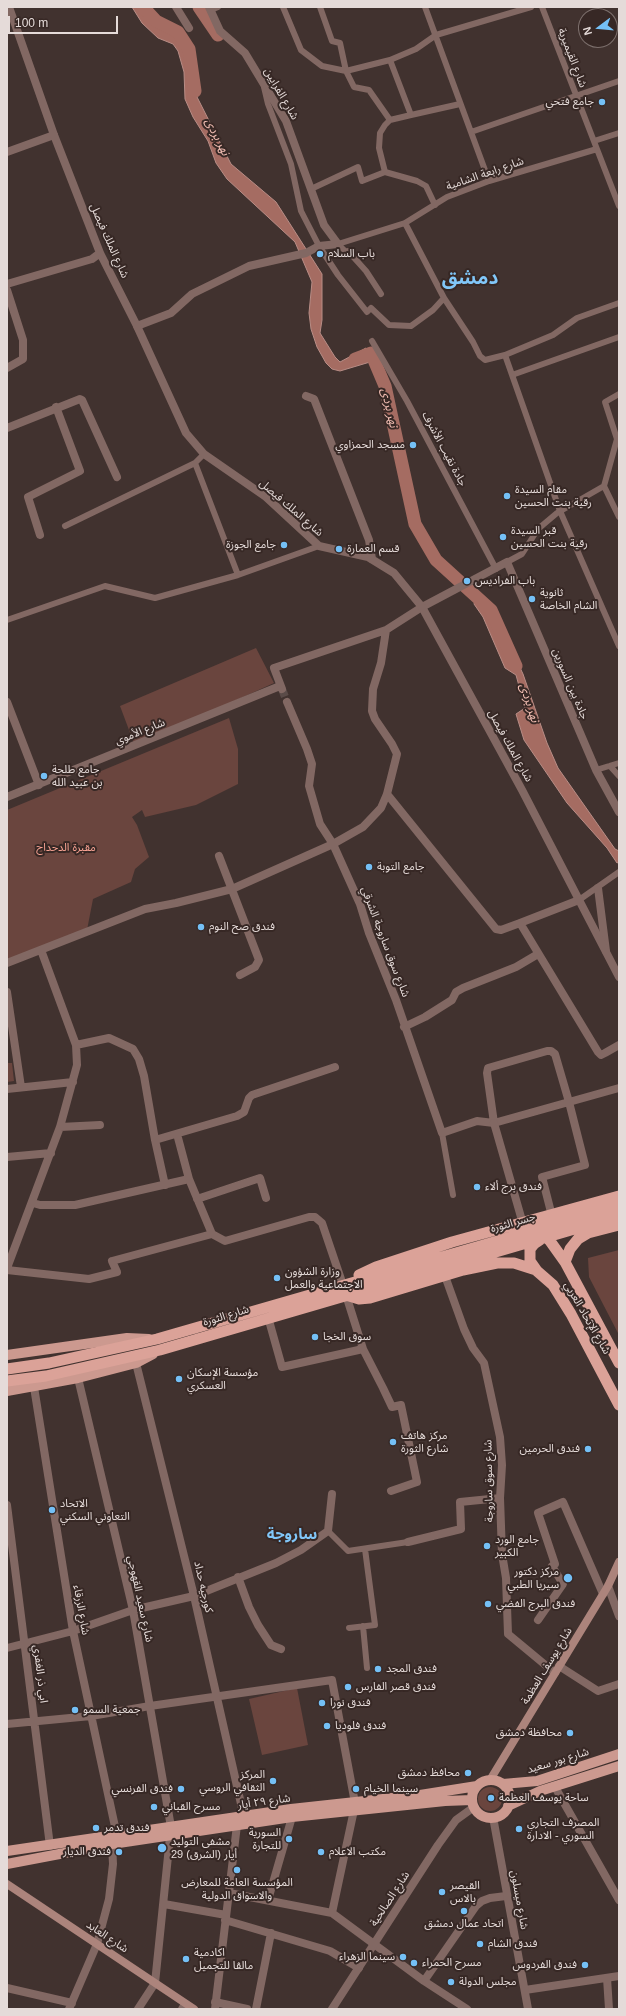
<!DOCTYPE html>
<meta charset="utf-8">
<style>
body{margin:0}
#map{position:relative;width:626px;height:2016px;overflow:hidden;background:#41322f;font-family:Helvetica,sans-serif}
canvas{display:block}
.frame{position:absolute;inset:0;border:8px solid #e5dbd9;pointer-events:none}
.north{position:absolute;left:578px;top:8px;width:40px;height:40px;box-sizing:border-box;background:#372825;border:1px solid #7d706d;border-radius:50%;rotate:254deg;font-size:11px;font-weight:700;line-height:16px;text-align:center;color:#e5dbd9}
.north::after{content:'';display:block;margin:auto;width:14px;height:18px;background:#74c0f6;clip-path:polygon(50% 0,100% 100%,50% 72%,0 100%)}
.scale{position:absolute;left:8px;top:16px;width:110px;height:18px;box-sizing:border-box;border:2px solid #e5dbd9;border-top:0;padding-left:5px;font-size:12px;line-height:14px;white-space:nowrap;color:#e5dbd9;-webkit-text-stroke:3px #372825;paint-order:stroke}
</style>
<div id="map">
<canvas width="626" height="2016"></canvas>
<div class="frame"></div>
<div class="north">N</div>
<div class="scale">100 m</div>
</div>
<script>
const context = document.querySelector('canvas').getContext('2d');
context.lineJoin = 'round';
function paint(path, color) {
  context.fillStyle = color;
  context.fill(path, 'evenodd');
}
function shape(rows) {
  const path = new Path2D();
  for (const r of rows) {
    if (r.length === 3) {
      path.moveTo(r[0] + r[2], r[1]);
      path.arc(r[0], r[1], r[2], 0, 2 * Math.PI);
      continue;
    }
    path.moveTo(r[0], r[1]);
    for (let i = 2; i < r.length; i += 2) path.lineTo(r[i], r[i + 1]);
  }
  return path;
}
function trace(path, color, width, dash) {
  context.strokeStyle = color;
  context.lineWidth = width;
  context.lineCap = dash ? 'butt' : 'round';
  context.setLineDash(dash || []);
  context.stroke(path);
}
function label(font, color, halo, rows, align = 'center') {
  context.font = font + ' Helvetica,"Noto Sans Arabic",sans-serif';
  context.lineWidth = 4;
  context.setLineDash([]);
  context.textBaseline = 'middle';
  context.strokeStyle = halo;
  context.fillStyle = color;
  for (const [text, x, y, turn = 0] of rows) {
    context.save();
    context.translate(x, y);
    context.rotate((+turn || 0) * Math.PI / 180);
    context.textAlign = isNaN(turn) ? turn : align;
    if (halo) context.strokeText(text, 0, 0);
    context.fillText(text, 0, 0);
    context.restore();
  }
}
paint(shape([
 [256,648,274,683,135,746,120,706],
 [229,718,238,749,238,784,196,805,145,817,142,810,132,817,137,825,149,857,135,869,131,882,93,899,87,930,7,963,7,810],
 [7,1063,12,1063,14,1081,7,1082],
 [619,1250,619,1335,589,1277,588,1258],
 [297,1688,308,1745,262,1755,249,1699],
 [490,1799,12]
]), '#6a453e');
const water = shape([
 [132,7,144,7,156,21,178,32,186,40,195,93,231,164,276,202,322,274,322,320,320,333,335,357,340,362,366,348,371,353,377,367,370,362,340,371,332,369,326,363,317,347,311,329,309,313,312,282,295,242,227,179,216,163,208,141,193,117,185,99,184,72,178,51,173,44,158,38,142,23,132,7],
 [476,597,491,610,510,652,515,657,523,674,547,743,558,768,615,849,619,851,619,862,617,863,607,848,567,803,524,740,516,714,525,708,516,675,505,668,483,617,474,604,476,597]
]);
paint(water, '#a56c62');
trace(water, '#b88d86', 1);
trace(shape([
 [143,7,156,21,178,32,189,49,195,91],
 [199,7,218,35],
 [355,359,371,353,385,386,415,524,436,560,491,610,516,666]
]), '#a56c62', 13);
trace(shape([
 [282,689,287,702]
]), '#5a4b48', 8, [8, 4]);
trace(shape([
 [283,7,301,50,322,66,346,71,390,60,416,49,436,35,531,7],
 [320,7,332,41,340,43,346,71,354,87,369,90,390,120],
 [425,7,489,181],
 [542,7,619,206],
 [211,10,218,7],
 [390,60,411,115],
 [264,87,268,104,291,164,301,211,319,246,338,275,367,312,371,308,389,325,411,326,433,310,444,298,473,342,480,356,485,360,505,355,560,511,619,646],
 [471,132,619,81],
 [594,141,619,133],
 [385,172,379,148,380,133,385,125,390,120,411,115,460,104],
 [311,189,358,167,362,181,385,172,417,181,426,186,435,205],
 [405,223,444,298],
 [381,294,366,271,348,251,346,252,338,244,405,223,447,197,489,181,597,149],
 [372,341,407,401,496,569],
 [505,355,553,335,577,318,619,303],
 [512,375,619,337],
 [619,394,605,402,617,439,604,486,619,517],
 [204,454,195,463,238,575],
 [65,526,195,463],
 [507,562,522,554,538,529,557,513,604,486],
 [7,620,105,586,155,598,238,575,319,546],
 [610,766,619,776],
 [596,770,619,763],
 [579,900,619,872],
 [442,1133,453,1195],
 [328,1531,348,1551,408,1542],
 [363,1626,367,1668],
 [349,1628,375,1625,365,1549]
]), '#826863', 6);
trace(shape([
 [176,7,189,28],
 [209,7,220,31,245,53,286,121,324,225,338,244],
 [7,152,54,135],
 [7,290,23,340,23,359,7,368],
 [137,326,171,313,192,294,249,266,306,253,319,246,338,244],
 [306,396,314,399,369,540,372,559],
 [7,428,80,399,82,400,117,477],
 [40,535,28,497,80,471,56,407],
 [282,689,274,668,386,630],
 [7,702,39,785],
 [287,702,307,749,312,764,309,786,320,824,333,844,360,904,369,933,396,1000,442,1133,477,1121,494,1123,619,1088],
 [387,794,496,929,501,930,520,923,579,900],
 [7,797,280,686],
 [219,856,259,960,255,967,240,975],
 [598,888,606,951],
 [520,923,598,1052,601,1055,605,1053,619,1045],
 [7,963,145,909,176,903,232,889,333,844,363,827,381,808,387,794,397,754,392,744,375,719,372,711,373,689,381,663,386,630,422,607,507,562,596,770,619,812],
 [7,992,21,1087],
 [404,1027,425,1017,452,1000,456,992,463,988,516,967,538,954],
 [76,1045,109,1038,133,1049,139,1059,144,1076,155,1140,165,1185],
 [7,1089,73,1082],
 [494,1123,487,1073,488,1068,547,1051,551,1051,555,1054,569,1102,585,1165,542,1177,552,1216],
 [60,1127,100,1125],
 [177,1134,189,1179,212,1234,225,1241,309,1217,315,1217,322,1223,343,1285],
 [155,1140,237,1116,244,1112,249,1098,252,1095,335,1067],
 [7,1157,51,1153],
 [197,1199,260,1178,266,1198],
 [33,1203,40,1205,75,1205,189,1179],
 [7,1268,60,1127,77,1065,76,1045,41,950],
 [7,1270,89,1279,117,1272,112,1261,212,1234],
 [445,1276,464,1329,473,1348,484,1363,500,1437,502,1465,500,1498,502,1554,506,1578,508,1634,555,1673],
 [346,1295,363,1349,383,1388,392,1407,401,1405,417,1482,391,1491],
 [268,1317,282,1367,363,1349],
 [136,1363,194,1596,244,1817],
 [78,1378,133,1610,171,1827,155,1983,138,2009],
 [34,1387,73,1631,117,1836],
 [7,1505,50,1846],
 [408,1542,461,1529,460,1502,500,1498],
 [238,1577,249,1607,258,1625,271,1645,281,1649],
 [608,1586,619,1616],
 [538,1620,563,1584,552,1566,555,1564,538,1513,563,1502,603,1594],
 [7,1648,73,1631,133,1610,194,1596,276,1563,301,1550,328,1531,332,1494],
 [559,1666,598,1691,619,1684],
 [7,1724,91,1716,150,1706,332,1680,355,1803],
 [229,1893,332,1913,424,1981,467,2009],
 [268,1900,292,1817],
 [164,1904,226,1915],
 [332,1913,354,1810],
 [225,1920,330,1951,359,1968],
 [607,1978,609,2009],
 [424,1981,476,1906,482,1901,490,1898,506,1896],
 [7,1988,72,2003],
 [525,1990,619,1976],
 [215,2002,247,2009],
 [69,2009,97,1944,109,1899,113,1864,112,1844],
 [182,2009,185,2004],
 [215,2009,237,1825],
 [256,2009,271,1933]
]), '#826863', 8);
trace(shape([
 [9,7,54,135,100,253,137,326,186,433,204,454,266,497,319,546,368,557,394,573,422,607,522,790,619,977],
 [7,284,92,259,100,253],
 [494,1123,523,1224],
 [555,1787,619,1900],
 [493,1817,528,2009],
 [332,2009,438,1845,456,1820,474,1807]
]), '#826863', 8);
trace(shape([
 [490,1780,608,1586,619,1562],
 [7,1884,194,2009]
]), '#ac847c', 8);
trace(shape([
 [7,1355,127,1338,149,1339],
 [7,1391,78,1378,136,1363,153,1354],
 [491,1799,19],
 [503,1784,537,1781,619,1754],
 [508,1806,540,1791,619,1766],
 [7,1851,291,1809,420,1795,477,1786],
 [7,1864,112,1844,292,1817,445,1801,472,1800]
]), '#cc998f', 10);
trace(shape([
 [541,1233,550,1241,565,1262,619,1363],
 [540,1240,534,1244,530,1249,530,1261,537,1271,553,1285,571,1314,619,1405],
 [565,1262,570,1249,578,1239,588,1233,619,1225],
 [359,1275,376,1267,452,1242,619,1196],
 [346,1295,359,1299,370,1298,463,1270,497,1263,514,1263,536,1270],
 [7,1369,49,1363,157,1339,619,1206],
 [7,1381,46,1376,160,1350,619,1216]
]), '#dba298', 11);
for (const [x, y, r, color] of [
 [602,102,4,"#74c0f6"],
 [320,254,4,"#74c0f6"],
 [413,445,4,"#74c0f6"],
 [507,496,4,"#74c0f6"],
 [503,537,4,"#74c0f6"],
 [284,545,4,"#74c0f6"],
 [339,549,4,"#74c0f6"],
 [467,581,4,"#74c0f6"],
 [532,599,4,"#74c0f6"],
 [44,776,4,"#74c0f6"],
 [369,867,4,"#74c0f6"],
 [201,927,4,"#74c0f6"],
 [477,1187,4,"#74c0f6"],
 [277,1278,4,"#74c0f6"],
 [315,1337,4,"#74c0f6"],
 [179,1379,4,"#74c0f6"],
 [393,1442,4,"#74c0f6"],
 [588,1449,4,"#74c0f6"],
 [52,1510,4,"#74c0f6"],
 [487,1546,4,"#74c0f6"],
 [568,1578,5,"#74c0f6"],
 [488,1604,4,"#74c0f6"],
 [378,1669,4,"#74c0f6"],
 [348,1687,4,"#74c0f6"],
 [322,1703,4,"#74c0f6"],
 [75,1710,4,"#74c0f6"],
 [327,1726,4,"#74c0f6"],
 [570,1733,4,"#74c0f6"],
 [468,1773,4,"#74c0f6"],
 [273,1781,4,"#74c0f6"],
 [181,1789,4,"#74c0f6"],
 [356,1789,4,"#74c0f6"],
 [491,1798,4,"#74c0f6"],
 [154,1807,4,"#74c0f6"],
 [96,1828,4,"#74c0f6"],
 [519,1829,4,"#74c0f6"],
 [289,1839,4,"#74c0f6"],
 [162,1848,5,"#74c0f6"],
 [119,1852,4,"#74c0f6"],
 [321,1852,4,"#74c0f6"],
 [237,1870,4,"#74c0f6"],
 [442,1892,4,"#74c0f6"],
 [464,1911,4,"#74c0f6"],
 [480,1944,4,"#74c0f6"],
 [403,1957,4,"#74c0f6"],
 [186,1959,4,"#74c0f6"],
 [414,1963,4,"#74c0f6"],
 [585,1965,4,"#74c0f6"],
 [451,1982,4,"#74c0f6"]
]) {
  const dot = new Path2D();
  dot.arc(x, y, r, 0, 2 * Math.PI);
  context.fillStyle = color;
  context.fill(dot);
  trace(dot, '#372825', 1.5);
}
label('11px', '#e5dbd9', '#372825', [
 ["شارع القيميرية",572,58,69],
 ["شارع الفرايين",281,94,60],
 ["شارع رابعة الشامية",485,174,-19],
 ["شارع الملك فيصل",109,241,66],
 ["جادة نقيب الأشرف",444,449,62],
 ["شارع الملك فيصل",291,508,41],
 ["جادة بين السورين",570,684,67],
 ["شارع الأموي",140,732,-22],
 ["شارع الملك فيصل",510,746,61],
 ["شارع سوق ساروجة الشرقي",385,942,69],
 ["جسر الثورة",513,1223,-16],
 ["شارع الثورة",226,1316,-17],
 ["شارع الإتحاد العربي",587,1318,60],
 ["شارع سوق ساروجة",489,1481,-91],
 ["كورجيه حداد",203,1587,77],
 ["شارع سعيد القهوجي",140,1599,78],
 ["شارع الزرقاء",81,1610,80],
 ["شارع يوسف العظمة",547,1666,-59],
 ["ابي ذر الغفري",40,1674,83],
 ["شارع بور سعيد",558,1761,-17],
 ["شارع ٢٩ أيار",264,1802,-8],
 ["شارع الصالحية",390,1899,-57],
 ["شارع ميسلون",519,1900,80],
 ["شارع العابد",107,1937,34]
]);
label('11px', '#e5dbd9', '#372825', [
 ["جامع فتحي",594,102,"right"],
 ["باب السلام",328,254],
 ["مسجد الحمزاوي",405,445,"right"],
 ["مقام السيدة",515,490],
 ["رقية بنت الحسين",515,503],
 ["قبر السيدة",511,531],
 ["رقية بنت الحسين",511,544],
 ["جامع الجوزة",276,545,"right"],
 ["قسم العمارة",347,549],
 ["باب الفراديس",475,581],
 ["ثانوية",540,593],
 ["الشام الخاصة",540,606],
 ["جامع طلحة",52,770],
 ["بن عبيد الله",52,783],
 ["جامع التوبة",377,867],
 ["فندق صح النوم",209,927],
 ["فندق برج ألاء",485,1187],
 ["وزارة الشؤون",285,1272],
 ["الاجتماعية والعمل",285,1285],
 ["سوق الخجا",323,1337],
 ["مؤسسة الإسكان",187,1373],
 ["العسكري",187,1386],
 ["مركز هاتف",401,1436],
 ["شارع الثورة",401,1449],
 ["فندق الحرمين",580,1449,"right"],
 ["الاتحاد",60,1504],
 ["التعاوني السكني",60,1517],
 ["جامع الورد",495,1540],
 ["الكبير",495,1553],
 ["مركز دكتور",559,1572,"right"],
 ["سيريا الطبي",559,1585,"right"],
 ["فندق البرج الفضي",496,1604],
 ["فندق المجد",386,1669],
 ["فندق قصر الفارس",356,1687],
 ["فندق نورا",330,1703],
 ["جمعية السمو",83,1710],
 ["فندق فلوديا",335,1726],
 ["محافظة دمشق",562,1733,"right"],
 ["محافظ دمشق",460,1773,"right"],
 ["المركز",265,1775,"right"],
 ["الثقافي الروسي",265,1788,"right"],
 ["فندق الفرنسي",173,1789,"right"],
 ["سينما الخيام",364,1789],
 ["ساحة يوسف العظمة",499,1798],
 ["مسرح القباني",162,1807],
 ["المصرف التجاري",527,1823],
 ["السوري - الادارة",527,1836],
 ["فندق تدمر",104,1828],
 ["السورية",281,1833,"right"],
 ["للتجارة",281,1846,"right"],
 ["مشفى التوليد",171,1842],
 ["29 أيار (الشرق)",171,1855],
 ["فندق الديار",111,1852,"right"],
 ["مكتب الاعلام",329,1852],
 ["المؤسسة العامة للمعارض",237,1883,"center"],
 ["والاسواق الدولية",237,1896,"center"],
 ["القيصر",450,1886],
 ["بالاس",450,1899],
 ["اتحاد عمال دمشق",464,1924,"center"],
 ["فندق الشام",488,1944],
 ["اكادمية",194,1953],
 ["مالڤا للتجميل",194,1966],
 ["سينما الزهراء",395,1957,"right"],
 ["مسرح الحمراء",422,1963],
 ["فندق الفردوس",577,1965,"right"],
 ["مجلس الدولة",459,1982]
], 'left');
label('11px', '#faa494', '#372825', [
 ["مقبرة الدحداح",66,848]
]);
label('italic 12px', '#f6c1b6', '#372825', [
 ["نهر بردى",217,137,63],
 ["نهر بردى",389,408,77],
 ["نهر بردى",529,703,72]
]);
label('bold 15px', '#81c7f9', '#372825', [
 ["ساروجة",292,1535]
]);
label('bold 19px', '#81c7f9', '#372825', [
 ["دمشق",470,279]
]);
</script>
